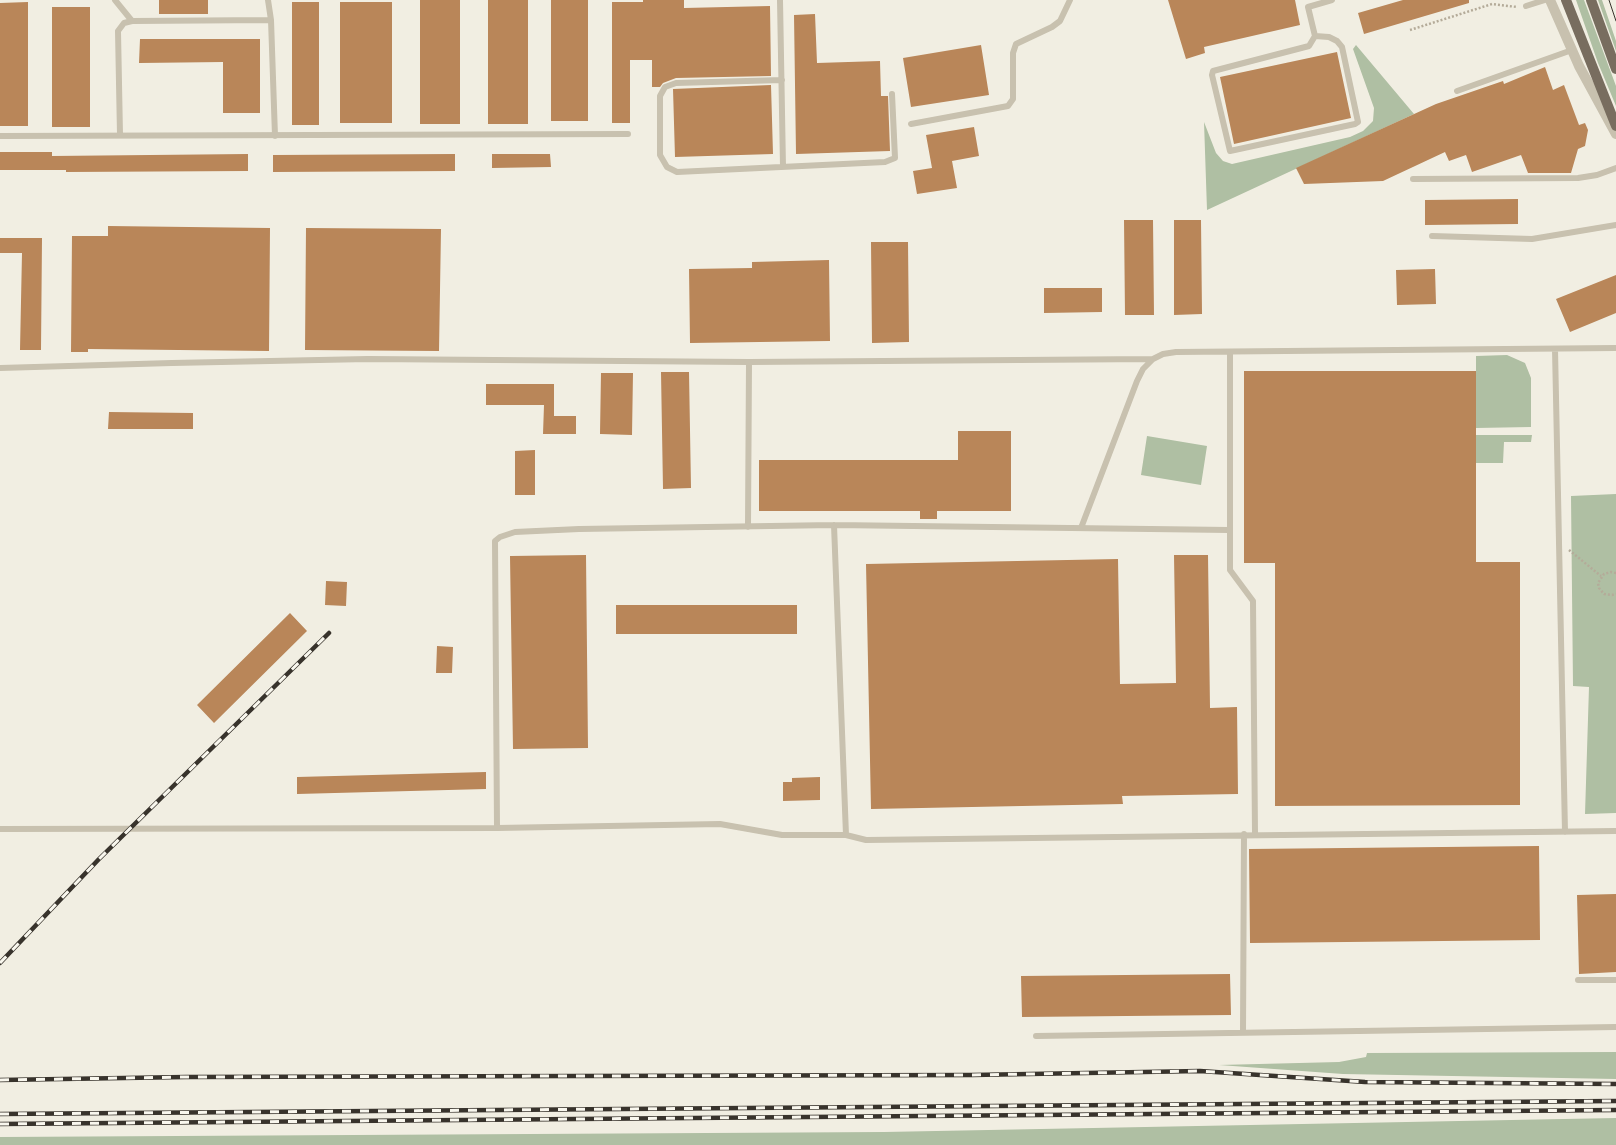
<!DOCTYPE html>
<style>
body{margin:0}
canvas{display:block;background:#f1eee2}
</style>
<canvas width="1616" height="1145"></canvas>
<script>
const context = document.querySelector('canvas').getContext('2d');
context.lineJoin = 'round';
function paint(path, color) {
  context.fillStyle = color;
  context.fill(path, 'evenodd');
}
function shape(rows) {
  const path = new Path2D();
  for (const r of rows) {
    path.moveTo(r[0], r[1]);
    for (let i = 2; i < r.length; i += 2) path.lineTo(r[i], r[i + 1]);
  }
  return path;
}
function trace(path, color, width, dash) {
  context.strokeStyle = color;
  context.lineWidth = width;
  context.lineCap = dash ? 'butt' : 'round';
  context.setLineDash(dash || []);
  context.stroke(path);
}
paint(shape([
 [1576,0,1584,0,1616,86,1616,106,1598,63],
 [1598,0,1602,0,1616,41,1616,51],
 [1356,45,1414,114,1207,210,1204,122,1216,153,1223,161,1232,164,1350,137,1363,131,1373,121,1374,108,1353,49],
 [1507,355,1525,363,1531,378,1531,427,1476,428,1476,356],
 [1476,435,1532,435,1531,442,1504,442,1503,463,1476,463],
 [1147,436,1207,446,1201,485,1141,475],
 [1616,494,1616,813,1585,814,1589,687,1573,686,1571,496],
 [1616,1052,1616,1079,1343,1074,1219,1065,1339,1062,1366,1057,1367,1053],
 [1616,1118,1616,1145,0,1145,0,1137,884,1132]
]), '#afbfa3');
paint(shape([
 [159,0,208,0,208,14,159,14],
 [420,0,460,0,460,124,420,124],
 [488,0,528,0,528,124,488,124],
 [551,0,588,0,588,121,551,121],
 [643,0,684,0,684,8,770,6,771,76,676,78,663,83,660,87,652,87,652,60,630,60,630,123,612,123,612,2,643,2],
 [1168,0,1295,0,1300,25,1204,47,1205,53,1186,59],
 [1403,0,1469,0,1469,3,1364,34,1358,13],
 [28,2,28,126,0,126,0,3],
 [292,2,319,2,319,125,292,125],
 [340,2,392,2,392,123,340,123],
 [52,7,90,7,90,127,52,127],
 [815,14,817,63,880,61,881,96,888,96,890,151,796,154,794,15],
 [140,39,260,39,260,113,223,113,223,62,139,63],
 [981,45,989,95,911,107,903,58],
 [1337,52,1351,118,1234,144,1220,77],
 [1545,67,1553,90,1564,85,1579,125,1585,123,1588,130,1585,146,1578,149,1571,173,1528,173,1521,155,1472,172,1466,155,1449,161,1445,152,1383,181,1304,184,1296,168,1436,104,1503,81,1504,84],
 [771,85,773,154,675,157,673,89],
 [974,127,979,156,952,161,957,188,917,194,913,171,932,168,926,135],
 [0,152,52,152,52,156,248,154,248,171,66,172,66,170,0,170],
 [455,154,455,171,273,172,273,155],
 [492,154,550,154,551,167,492,168],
 [1518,199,1518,224,1425,225,1425,200],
 [1124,220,1153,220,1154,315,1125,315],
 [1174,220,1201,220,1202,314,1174,315],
 [108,226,270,228,269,351,88,349,88,352,71,352,72,236,108,236],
 [306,228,441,229,439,351,305,350],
 [0,238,42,238,41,350,20,350,22,253,0,253],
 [871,242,908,242,909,342,872,343],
 [829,260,830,341,690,343,689,269,752,268,752,262],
 [1435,269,1436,304,1397,305,1396,270],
 [1616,275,1616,313,1570,332,1556,299],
 [1044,288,1102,288,1102,312,1044,313],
 [1244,371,1476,371,1476,562,1520,562,1520,805,1275,806,1275,563,1244,563],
 [661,372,689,372,691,488,663,489],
 [601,373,633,373,632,435,600,434],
 [486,384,554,384,554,416,576,416,576,434,543,434,544,405,486,405],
 [109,412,193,413,193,429,108,429],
 [958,431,1011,431,1011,511,937,511,937,519,920,519,920,511,759,511,759,460,958,460],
 [535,450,535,495,515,495,515,451],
 [586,555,588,748,513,749,510,556],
 [1174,555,1208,555,1210,708,1237,707,1238,794,1122,796,1123,804,871,809,866,564,1118,559,1120,684,1176,683],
 [326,581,347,582,346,606,325,605],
 [616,605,797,605,797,634,616,634],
 [290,613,307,631,214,723,197,705],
 [437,646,453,647,452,673,436,673],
 [486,772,486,789,297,794,297,777],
 [820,777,820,800,783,801,783,782,792,782,792,778],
 [1539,846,1540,940,1250,943,1249,849],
 [1616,894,1616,972,1579,974,1577,895],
 [1230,974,1231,1015,1022,1017,1021,976]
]), '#b98659');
trace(shape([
 [1410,30,1492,4,1517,7],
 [1569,550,1601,576],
 [1616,573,1611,572,1604,574,1598,583,1599,588,1604,594,1612,595,1616,594]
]), '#b4ab99', 2.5, [2, 2]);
trace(shape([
 [115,0,132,21],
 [268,0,271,20,275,136],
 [780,0,783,167],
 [1526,6,1545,0],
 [1315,36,1329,37,1337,41,1342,47,1358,122,1355,124,1230,151,1212,75,1213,71,1309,46,1315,36,1308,7,1332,0],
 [782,80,676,83,665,87,660,96,660,155,667,167,677,172,885,162,895,158,892,94],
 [1457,91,1572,50],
 [911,124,1008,106,1013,99,1013,53,1016,44,1052,27,1060,21,1070,0],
 [120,135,118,31,124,23,132,21,271,20],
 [0,136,628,134],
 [1413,179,1578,178,1597,175,1616,168],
 [1432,236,1532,239,1616,225],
 [1555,349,1565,832],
 [1230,352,1230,570,1253,601,1255,834],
 [0,368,172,363,368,359,749,362,1153,359,1163,354,1176,352,1616,348],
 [748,527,749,362],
 [1081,528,1137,381,1143,369,1153,359],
 [497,828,495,541,500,537,515,532,579,529,834,525,1229,530],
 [0,829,497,828,720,824,782,835,846,835,834,525],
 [846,835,866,840,1616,831],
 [1578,980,1616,980],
 [1243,1033,1244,834],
 [1036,1036,1616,1027]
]), '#c8c1af', 6);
trace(shape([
 [1550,0,1579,66,1616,134]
]), '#c8c1af', 10);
trace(shape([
 [1566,0,1616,126],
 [1591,0,1616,69]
]), '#786d5f', 10);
trace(shape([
 [1609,0,1616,21]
]), '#38332c', 1);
const rail = shape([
 [0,963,99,859,329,633],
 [0,1080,186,1077,972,1075,1200,1071,1365,1082,1616,1084],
 [0,1114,1616,1101],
 [0,1124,1616,1110]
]);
trace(rail, '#38332c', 4.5);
trace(rail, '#f9f7ee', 3, [9]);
</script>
